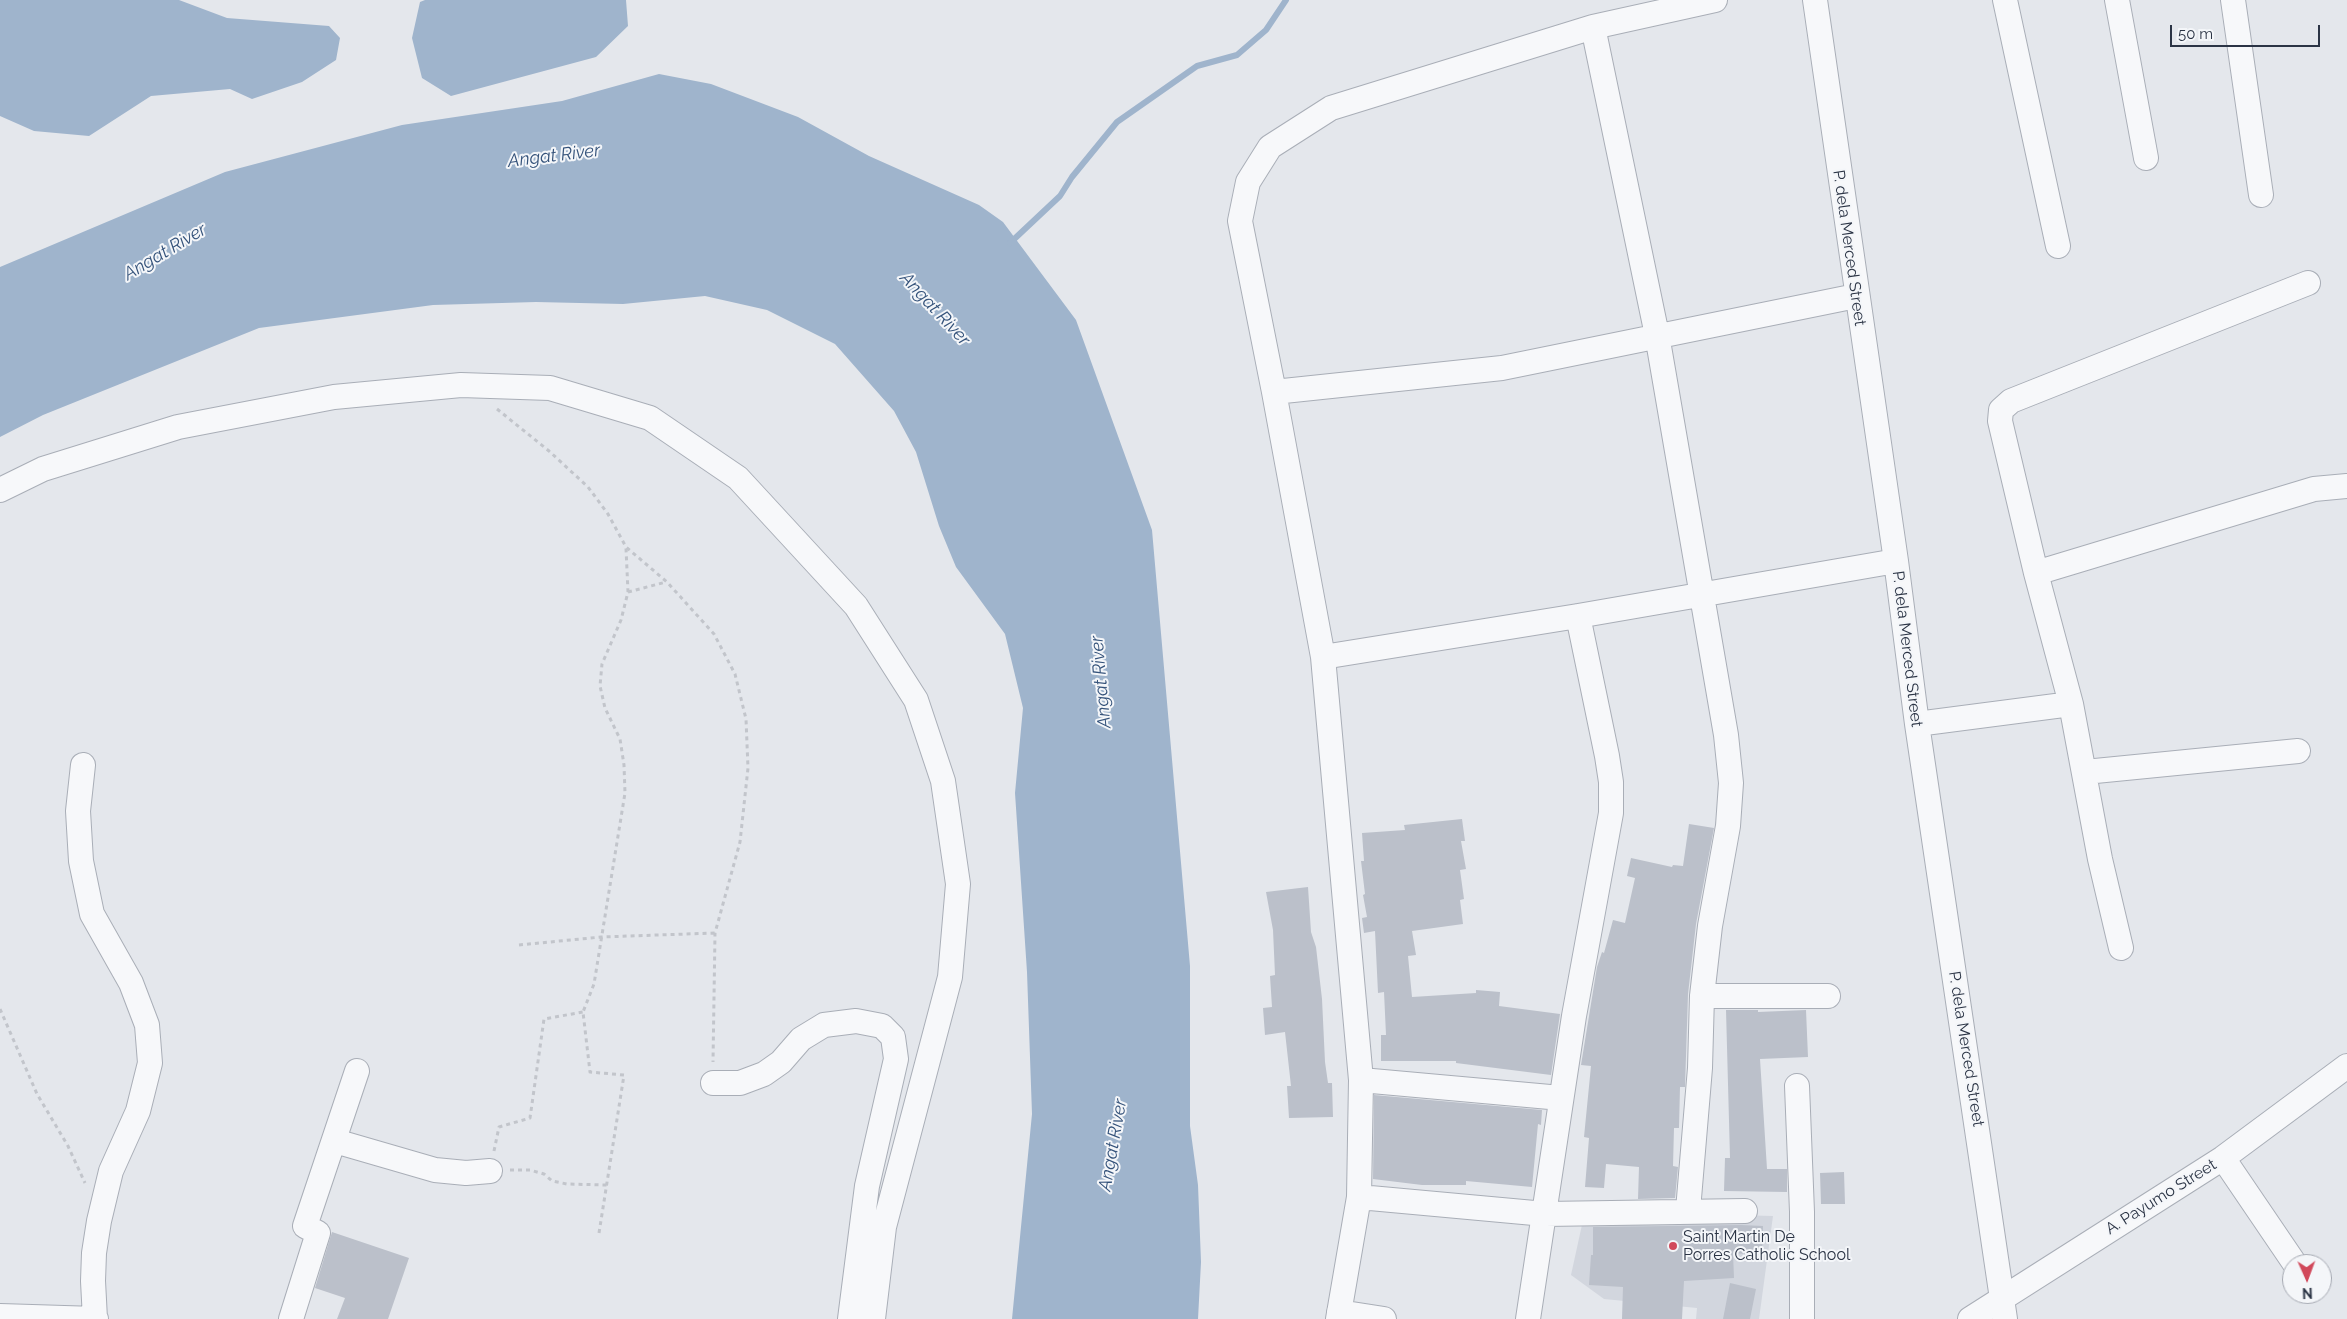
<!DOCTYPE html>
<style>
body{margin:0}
#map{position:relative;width:2347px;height:1319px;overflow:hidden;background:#e4e7ec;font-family:Raleway,sans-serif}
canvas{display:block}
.north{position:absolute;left:2282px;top:1254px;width:50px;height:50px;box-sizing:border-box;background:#f4f6f9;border:1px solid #a4a8b1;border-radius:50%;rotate:178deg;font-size:14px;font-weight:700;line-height:20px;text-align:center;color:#2b3445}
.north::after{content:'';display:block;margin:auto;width:18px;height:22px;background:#d1495b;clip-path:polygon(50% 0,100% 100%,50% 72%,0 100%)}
.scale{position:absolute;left:2170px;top:25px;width:150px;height:22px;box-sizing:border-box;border:2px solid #2b3445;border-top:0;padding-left:6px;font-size:15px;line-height:18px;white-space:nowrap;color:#2b3445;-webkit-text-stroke:4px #f4f6f9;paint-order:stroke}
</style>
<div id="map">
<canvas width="2347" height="1319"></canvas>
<div class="north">N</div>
<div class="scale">50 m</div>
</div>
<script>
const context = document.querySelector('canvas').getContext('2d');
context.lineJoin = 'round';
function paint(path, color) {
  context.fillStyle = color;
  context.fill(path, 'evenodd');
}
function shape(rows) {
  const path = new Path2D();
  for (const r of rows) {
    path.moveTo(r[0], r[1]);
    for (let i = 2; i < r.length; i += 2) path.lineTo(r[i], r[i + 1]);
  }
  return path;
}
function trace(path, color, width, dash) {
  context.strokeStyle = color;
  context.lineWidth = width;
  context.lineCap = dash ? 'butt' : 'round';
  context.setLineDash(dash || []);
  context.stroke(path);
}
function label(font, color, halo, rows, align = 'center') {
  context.font = font + ' Raleway,sans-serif';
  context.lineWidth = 4;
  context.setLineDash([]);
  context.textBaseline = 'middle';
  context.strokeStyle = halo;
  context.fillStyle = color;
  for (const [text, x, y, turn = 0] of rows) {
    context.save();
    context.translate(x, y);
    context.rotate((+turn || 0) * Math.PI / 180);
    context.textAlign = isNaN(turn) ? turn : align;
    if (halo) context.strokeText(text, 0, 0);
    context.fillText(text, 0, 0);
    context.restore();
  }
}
paint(shape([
 [1585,1211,1773,1216,1759,1319,1696,1319,1697,1308,1604,1299,1571,1275]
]), '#d2d6de');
paint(shape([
 [0,0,179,0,227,18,329,26,340,38,336,60,302,82,252,99,230,89,151,96,89,136,34,131,0,116],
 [425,0,626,0,628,26,596,57,451,96,422,78,412,38,420,2],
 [659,74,711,84,798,117,869,156,979,205,1003,222,1076,320,1152,530,1190,966,1190,1126,1198,1185,1201,1262,1198,1319,1012,1319,1032,1114,1027,972,1015,793,1023,708,1005,634,956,567,939,526,916,452,894,411,835,344,767,310,705,296,623,304,536,302,433,305,259,328,43,415,0,437,0,267,225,172,402,125,562,101]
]), '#9fb4cc');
trace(shape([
 [1010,243,1060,196,1072,177,1117,122,1197,66,1237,55,1266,30,1286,0]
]), '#9fb4cc', 6);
paint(shape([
 [1462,819,1465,841,1461,841,1466,869,1460,870,1464,899,1460,900,1463,924,1412,931,1416,955,1408,956,1412,997,1476,993,1476,990,1500,992,1499,1006,1560,1014,1551,1075,1456,1063,1456,1061,1381,1061,1381,1035,1386,1035,1384,992,1378,993,1375,931,1364,933,1362,918,1367,917,1363,895,1365,894,1361,861,1364,861,1362,833,1405,830,1404,825],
 [1689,824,1714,828,1696,924,1688,994,1685,1087,1680,1087,1679,1128,1674,1128,1673,1166,1678,1167,1675,1198,1638,1199,1639,1167,1606,1164,1604,1188,1585,1187,1589,1138,1584,1137,1591,1066,1581,1065,1597,967,1602,952,1604,953,1613,920,1625,923,1635,878,1627,876,1631,858,1672,867,1673,865,1683,866],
 [1308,887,1311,932,1316,947,1322,999,1325,1062,1328,1083,1332,1083,1333,1117,1289,1118,1287,1086,1291,1086,1285,1032,1265,1035,1263,1008,1272,1007,1270,976,1275,975,1273,930,1266,892],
 [1726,1010,1758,1010,1758,1012,1806,1010,1808,1057,1760,1059,1767,1169,1787,1169,1787,1192,1724,1191,1725,1158,1730,1158],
 [1374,1095,1542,1110,1541,1125,1538,1124,1532,1187,1466,1181,1466,1185,1422,1185,1373,1179],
 [1844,1172,1845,1204,1821,1204,1820,1173],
 [1741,1225,1763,1226,1762,1255,1733,1253,1734,1278,1684,1281,1682,1319,1622,1319,1623,1287,1589,1285,1591,1255,1593,1255,1593,1227],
 [332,1232,409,1258,388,1319,337,1319,345,1298,315,1288],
 [1730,1283,1756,1289,1750,1319,1723,1319]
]), '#bbc0ca');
const minor = shape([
 [1815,0,1896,561,1917,724,2005,1319],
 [2005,0,2058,246],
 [2117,0,2146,158],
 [2233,0,2261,195],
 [1593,27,1657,335,1726,735,1731,783,1728,826,1710,926,1702,996,1700,1068,1688,1210],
 [1274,392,1502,368,1856,296],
 [0,490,43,469,178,427,334,397,461,385,550,388,650,418,738,478,856,606,916,700,943,781,958,884,950,977,884,1227,873,1319],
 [2036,573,2314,489,2347,486],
 [1323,657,1578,616,1896,561],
 [1917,724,2071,704],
 [83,765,78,811,81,861,92,914,131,983,147,1025,150,1063,138,1111,111,1171,99,1221,94,1253,93,1281,95,1319],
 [2085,772,2298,751],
 [2121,948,2100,859,2071,704,2036,573,2000,421,2001,410,2011,401,2308,283],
 [1702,996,1828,996],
 [1361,1080,1561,1098],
 [713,1083,740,1083,764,1074,781,1062,801,1039,824,1025,856,1021,882,1026,893,1037,896,1059,867,1186,850,1319],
 [1797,1086,1802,1212,1802,1319],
 [335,1141,435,1170,466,1173,490,1171],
 [2223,1158,2295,1264],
 [1359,1197,1545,1214,1745,1211],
 [1339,1312,1384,1319],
 [0,1316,96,1319],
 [291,1319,318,1233,305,1226,357,1071],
 [1338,1319,1359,1197,1361,1080,1323,657,1274,392,1240,221,1248,182,1270,147,1331,108,1593,27,1715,0],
 [1528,1319,1574,1016,1611,813,1611,782,1607,756,1578,616],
 [1970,1319,2223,1158,2347,1066]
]);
trace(minor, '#a9aeb7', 26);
trace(shape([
 [497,409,549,451,588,487,608,514,626,547,667,582,714,634,735,674,746,719,748,768,740,842,715,933,713,1062],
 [628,592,666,582],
 [519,945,601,937,715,933],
 [0,1009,37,1094,68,1146,85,1183],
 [494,1151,499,1127,530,1118,544,1019,583,1012],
 [510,1170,530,1170,544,1174,552,1181,567,1184,607,1185],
 [599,1233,624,1075,590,1072,583,1012,594,984,625,793,624,765,620,739,605,708,600,686,602,664,621,620,628,592,626,548]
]), '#c2c5cb', 3, [4, 4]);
trace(minor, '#f7f8fa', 24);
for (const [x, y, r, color] of [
 [1673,1246,5,"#d1495b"]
]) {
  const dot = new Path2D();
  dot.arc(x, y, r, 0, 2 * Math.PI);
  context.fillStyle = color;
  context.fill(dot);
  trace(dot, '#f4f6f9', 2);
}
label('16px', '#2b3445', '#f4f6f9', [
 ["P. dela Merced Street",1849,248,82],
 ["P. dela Merced Street",1907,649,83],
 ["P. dela Merced Street",1966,1049,81],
 ["A. Payumo Street",2161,1197,-32]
]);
label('16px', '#2b3445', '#f4f6f9', [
 ["Saint Martin De",1683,1237],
 ["Porres Catholic School",1683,1255]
], 'left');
label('italic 18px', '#34527a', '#f4f6f9', [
 ["Angat River",554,156,-7],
 ["Angat River",165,252,-31],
 ["Angat River",935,309,47],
 ["Angat River",1101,682,-95],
 ["Angat River",1113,1145,-80]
]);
</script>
